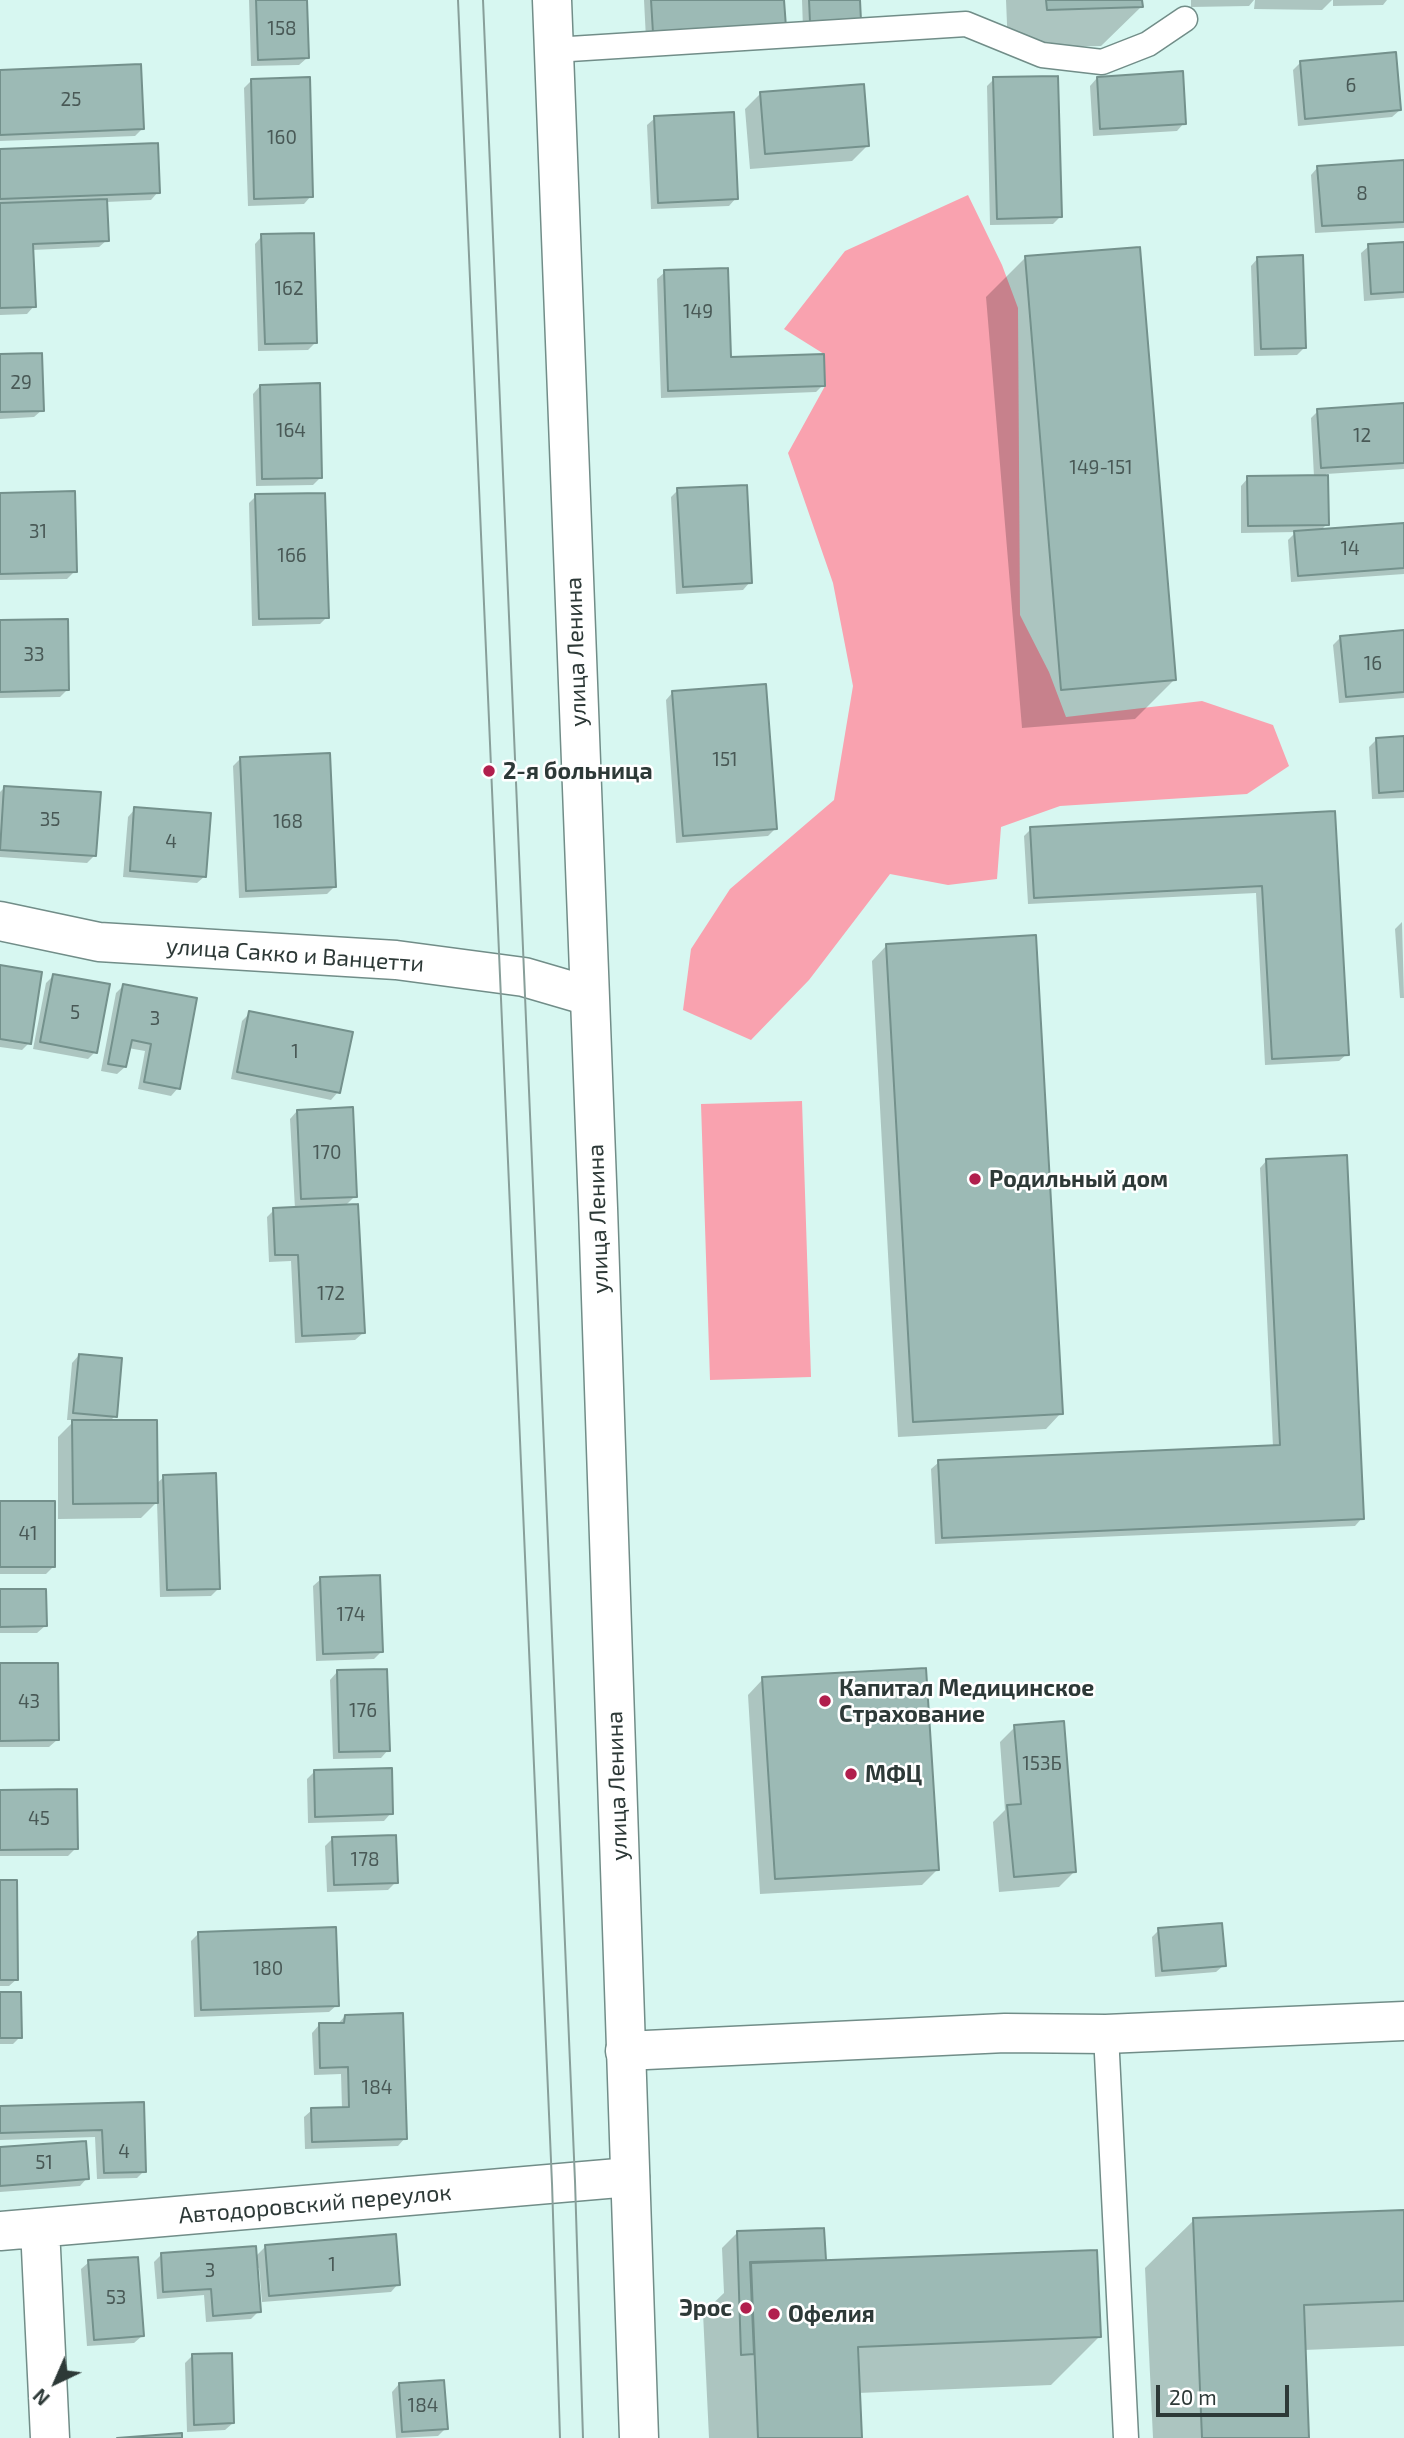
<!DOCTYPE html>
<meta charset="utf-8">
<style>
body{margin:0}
#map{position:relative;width:1404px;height:2438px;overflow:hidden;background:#d7f7f1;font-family:"Exo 2",sans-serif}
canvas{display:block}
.north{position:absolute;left:21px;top:2347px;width:70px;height:70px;-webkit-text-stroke:5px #fff;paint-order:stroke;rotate:224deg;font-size:19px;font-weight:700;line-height:28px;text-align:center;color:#2d3937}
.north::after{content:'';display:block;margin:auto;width:24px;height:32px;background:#2d3937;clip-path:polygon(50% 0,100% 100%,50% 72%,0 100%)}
.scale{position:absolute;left:1156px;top:2385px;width:133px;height:32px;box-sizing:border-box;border:4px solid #2d3937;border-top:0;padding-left:9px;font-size:21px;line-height:24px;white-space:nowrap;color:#2d3937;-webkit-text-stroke:5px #fff;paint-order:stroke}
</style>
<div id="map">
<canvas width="1404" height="2438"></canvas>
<div class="north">N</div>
<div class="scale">20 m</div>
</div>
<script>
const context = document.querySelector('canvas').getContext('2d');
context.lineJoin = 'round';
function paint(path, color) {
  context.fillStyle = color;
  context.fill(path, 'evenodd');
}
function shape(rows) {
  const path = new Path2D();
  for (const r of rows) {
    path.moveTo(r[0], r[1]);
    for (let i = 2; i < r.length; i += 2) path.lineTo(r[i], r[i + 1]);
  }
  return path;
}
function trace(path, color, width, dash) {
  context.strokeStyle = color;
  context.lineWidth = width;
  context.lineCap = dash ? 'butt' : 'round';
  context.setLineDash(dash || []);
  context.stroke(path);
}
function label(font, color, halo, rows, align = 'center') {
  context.font = font + ' "Exo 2",sans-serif';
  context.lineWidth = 5;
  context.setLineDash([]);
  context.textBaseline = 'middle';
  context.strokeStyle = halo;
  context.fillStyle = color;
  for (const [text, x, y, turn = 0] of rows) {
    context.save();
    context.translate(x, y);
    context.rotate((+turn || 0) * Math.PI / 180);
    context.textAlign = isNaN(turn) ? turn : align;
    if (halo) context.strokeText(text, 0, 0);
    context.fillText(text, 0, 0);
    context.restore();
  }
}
paint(shape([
 [968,195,1002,265,1018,308,1020,615,1049,672,1066,717,1202,701,1273,725,1289,766,1247,794,1060,806,1001,827,997,879,948,885,890,874,809,980,751,1040,683,1010,691,949,730,889,834,800,853,686,833,583,788,453,825,386,824,354,784,329,845,251],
 [802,1101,811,1377,710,1380,701,1104]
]), '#f9a2af');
paint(shape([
 [249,0,305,0,307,58,299,65,251,66],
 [644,0,783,0,646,39],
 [802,0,858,0,803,29],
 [1006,0,1141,0,1141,7,1101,46,1008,48],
 [1191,0,1254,0,1249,6,1191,7],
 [1255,0,1332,0,1322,10,1254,9],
 [1333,0,1387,0,1383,5,1333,6],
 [1301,62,1400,110,1392,117,1298,126,1293,70],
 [0,72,142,129,135,136,0,141],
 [1097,78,1184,123,1177,131,1093,136,1090,86],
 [994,79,1061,216,1053,224,990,225,987,86],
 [252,80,311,196,304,204,248,206,244,88],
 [760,94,867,146,852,161,750,169,745,109],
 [655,118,736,198,729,206,651,209,647,125],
 [0,151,158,192,151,200,106,202,107,240,99,247,32,250,34,306,27,314,0,315],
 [1404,162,1404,228,1315,233,1311,175,1318,167],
 [262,236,315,343,308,350,258,351,255,244],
 [1404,244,1404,298,1364,301,1361,253,1369,246],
 [1026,257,1175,679,1135,719,1022,728,986,297],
 [1258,258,1305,347,1297,355,1254,356,1251,266],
 [665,272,730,359,823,385,816,392,661,398,657,279],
 [0,356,42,410,34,417,0,419],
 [260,386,321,477,313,485,256,486,253,394],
 [1404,405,1404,469,1326,474,1327,524,1320,531,1404,524,1404,574,1291,582,1288,540,1296,532,1241,533,1241,486,1248,478,1314,477,1311,418,1318,411],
 [678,490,750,582,743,590,676,594,671,497],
 [0,494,75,571,67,579,0,580],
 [256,496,327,617,320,624,252,626,249,503],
 [0,622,68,689,60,697,0,698],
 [1404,631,1404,698,1339,703,1333,645,1341,637],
 [673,692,776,828,768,836,676,843,666,700],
 [1404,738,1404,798,1372,799,1369,747,1376,740],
 [240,759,334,887,327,894,239,898,233,766],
 [4,788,94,856,87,863,0,857,0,792],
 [135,809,205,876,197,883,123,877,128,817],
 [1334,813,1347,1054,1339,1061,1265,1065,1256,893,1028,904,1024,836,1031,829],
 [1402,922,1404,998,1400,998,1395,929],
 [887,945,1061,1413,1046,1429,898,1437,872,961],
 [0,968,29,1043,22,1050,0,1047],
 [53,976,95,1052,88,1059,33,1049,46,983],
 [123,986,178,1088,171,1096,138,1089,145,1051,128,1048,125,1067,117,1074,101,1071,116,993],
 [250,1013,338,1092,331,1100,231,1079,242,1021],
 [297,1111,355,1196,344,1207,363,1333,355,1340,295,1343,291,1261,269,1262,267,1217,274,1210,295,1209,290,1119],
 [1267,1160,1362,1518,1355,1526,935,1544,931,1469,939,1462,1273,1447,1260,1168],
 [79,1355,115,1416,109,1422,156,1484,164,1477,219,1588,211,1596,160,1597,157,1502,141,1518,58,1519,58,1437,75,1420,67,1420,72,1363],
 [0,1503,54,1566,46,1574,0,1574],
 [321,1579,381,1652,374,1659,316,1661,313,1586],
 [0,1591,45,1626,37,1633,0,1633],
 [0,1665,57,1740,49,1747,0,1747],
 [337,1672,388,1750,381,1758,333,1759,330,1680],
 [763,1679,938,1869,922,1885,760,1894,748,1695],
 [1015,1727,1075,1871,1059,1887,999,1892,993,1822,1005,1810,1000,1742],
 [314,1772,391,1813,384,1821,308,1823,307,1779],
 [0,1791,76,1848,68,1856,0,1856],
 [332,1839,396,1882,388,1890,327,1892,325,1846],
 [0,1882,17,1979,9,1986,0,1986],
 [1159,1930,1224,1965,1216,1972,1155,1977,1152,1937],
 [198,1934,337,2005,329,2012,194,2017,191,1941],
 [0,1994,20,2037,13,2044,0,2044],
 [345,2016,405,2138,398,2146,305,2149,304,2117,312,2110,342,2109,341,2074,314,2075,312,2033,319,2025,337,2025],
 [142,2104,144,2171,137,2178,97,2179,95,2137,0,2140,0,2108],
 [0,2149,87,2178,80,2186,0,2192],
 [1404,2211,1404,2346,1304,2350,1308,2438,1153,2438,1145,2268,1194,2220],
 [738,2232,824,2259,821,2262,1099,2337,1051,2385,858,2393,860,2438,709,2438,703,2313,724,2293,722,2248],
 [265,2247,398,2284,391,2292,262,2302,259,2268,256,2268,259,2311,251,2319,206,2322,204,2295,157,2299,154,2262,162,2254,255,2257],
 [89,2262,142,2336,134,2343,87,2346,81,2269],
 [192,2356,233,2423,225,2430,187,2432,185,2363],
 [399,2384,446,2428,438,2436,396,2438,392,2392]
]), '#0003');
const building = shape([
 [256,0,307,0,309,58,258,60,256,0],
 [651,0,784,0,786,27,653,33,651,0],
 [809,0,860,0,861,21,810,22,809,0],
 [1046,0,1142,0,1143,7,1047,10,1046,0],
 [1396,52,1401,110,1305,119,1300,61,1396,52],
 [141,64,144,129,0,135,0,70,141,64],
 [1183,71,1186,124,1100,129,1097,77,1183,71],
 [1058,76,1062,217,997,219,993,77,1058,76],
 [310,77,313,197,254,199,251,79,310,77],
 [864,84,869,146,765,154,760,92,864,84],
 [734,112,738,199,658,203,654,116,734,112],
 [158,143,160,193,0,199,0,149,158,143],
 [1404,160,1404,222,1322,226,1317,166,1404,160],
 [107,199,109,241,33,244,36,307,0,308,0,203,107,199],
 [314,233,317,343,265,344,261,234,314,233],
 [1404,242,1404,292,1371,294,1368,244,1404,242],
 [1140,247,1176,680,1061,690,1025,256,1140,247],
 [1303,255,1306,348,1261,349,1257,257,1303,255],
 [728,268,731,357,824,354,825,386,668,391,664,270,728,268],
 [42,353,44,411,0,412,0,354,42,353],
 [320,383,322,478,262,479,260,385,320,383],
 [1404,403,1404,463,1321,468,1317,409,1404,403],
 [1328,475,1329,525,1248,526,1247,476,1328,475],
 [747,485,752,583,683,587,677,488,747,485],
 [75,491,77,572,0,574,0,493,75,491],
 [325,493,329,618,259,619,255,494,325,493],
 [1404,523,1404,568,1298,576,1294,531,1404,523],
 [68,619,69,690,0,692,0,620,68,619],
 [1404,630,1404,692,1346,697,1340,636,1404,630],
 [766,684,777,829,683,836,672,691,766,684],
 [1404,736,1404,791,1379,793,1376,738,1404,736],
 [330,753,336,887,246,891,240,757,330,753],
 [4,786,101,792,96,856,0,850,4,786],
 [134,807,211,813,206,877,130,871,134,807],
 [1335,811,1349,1055,1272,1059,1262,886,1034,898,1030,827,1335,811],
 [1036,935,1063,1414,913,1422,886,944,1036,935],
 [0,965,42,972,31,1044,0,1039,0,965],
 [53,974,110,984,97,1053,40,1042,53,974],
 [123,984,197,998,180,1089,144,1082,151,1044,132,1040,126,1067,108,1064,123,984],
 [249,1011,353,1032,340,1093,237,1072,249,1011],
 [353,1107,357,1197,301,1199,297,1110,353,1107],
 [1347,1155,1364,1519,942,1538,938,1460,1280,1445,1266,1159,1347,1155],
 [358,1204,365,1333,302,1336,298,1255,275,1255,273,1208,358,1204],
 [79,1354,122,1358,117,1417,73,1413,79,1354],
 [72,1420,157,1420,158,1503,73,1504,72,1420],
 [216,1473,220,1589,167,1590,163,1475,216,1473],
 [0,1501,55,1501,55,1567,0,1567,0,1501],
 [380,1575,383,1652,323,1654,320,1577,380,1575],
 [0,1589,46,1589,47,1626,0,1627,0,1589],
 [0,1663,58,1663,59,1740,0,1741,0,1663],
 [926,1668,939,1870,775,1879,762,1677,926,1668],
 [387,1669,390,1751,339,1752,337,1670,387,1669],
 [1064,1721,1076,1872,1014,1877,1007,1805,1021,1804,1014,1725,1064,1721],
 [392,1768,393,1814,315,1817,314,1770,392,1768],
 [77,1789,78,1849,0,1850,0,1790,77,1789],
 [396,1835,398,1883,334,1885,332,1837,396,1835],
 [0,1880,17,1880,18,1980,0,1980,0,1880],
 [1222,1923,1226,1966,1162,1971,1158,1928,1222,1923],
 [336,1927,339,2006,201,2010,198,1932,336,1927],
 [0,1992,21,1992,22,2038,0,2038,0,1992],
 [403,2013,407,2139,312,2142,311,2108,349,2107,348,2067,320,2068,319,2023,344,2023,345,2015,403,2013],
 [144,2102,146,2172,104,2173,102,2130,0,2133,0,2106,144,2102],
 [86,2141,89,2179,0,2186,0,2147,86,2141],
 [1404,2210,1404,2301,1304,2305,1309,2438,1202,2438,1193,2218,1404,2210],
 [824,2228,826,2260,750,2262,754,2354,741,2355,737,2231,824,2228],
 [396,2234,400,2285,269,2296,265,2245,396,2234],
 [256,2246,261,2312,213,2316,211,2289,163,2292,161,2253,256,2246],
 [1097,2250,1101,2337,858,2347,862,2438,758,2438,751,2263,1097,2250],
 [138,2257,144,2336,94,2340,88,2260,138,2257],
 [232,2353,234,2423,194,2425,192,2354,232,2353],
 [444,2380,448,2429,402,2432,399,2383,444,2380],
 [182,2433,182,2438,117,2438,182,2433]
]);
paint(building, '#9cbab5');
trace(building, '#74918c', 2);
const lane = shape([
 [554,50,966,24,1042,55,1102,62,1148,44,1185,19],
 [1106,2034,1126,2438]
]);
const street = shape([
 [0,921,99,942,396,960,524,977,589,996],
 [625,2051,1005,2033,1106,2034,1404,2021],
 [40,2228,50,2438],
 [0,2231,630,2177]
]);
const secondary = shape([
 [552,0,598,1208,639,2438]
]);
trace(lane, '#718d88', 27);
trace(street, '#718d88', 41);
trace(secondary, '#718d88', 41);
trace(lane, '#fff', 24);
trace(street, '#fff', 38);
trace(secondary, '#fff', 38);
trace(shape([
 [458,0,552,2183,560,2438],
 [483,0,575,2181,583,2438]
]), '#889f9a', 2);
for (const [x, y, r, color] of [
 [489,771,7,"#b11f4d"],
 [975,1179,7,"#b11f4d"],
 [825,1701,7,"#b11f4d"],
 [851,1774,7,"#b11f4d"],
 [746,2308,7,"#b11f4d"],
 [774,2314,7,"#b11f4d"]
]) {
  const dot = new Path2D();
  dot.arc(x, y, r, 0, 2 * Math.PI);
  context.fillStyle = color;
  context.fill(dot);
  trace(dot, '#fff', 2.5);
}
label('19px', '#495956', null, [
 ["158",282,29],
 ["6",1351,86],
 ["25",71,100],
 ["160",282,138],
 ["8",1362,194],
 ["162",289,289],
 ["149",698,312],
 ["29",21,383],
 ["164",291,431],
 ["12",1362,436],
 ["149-151",1101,468],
 ["31",38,532],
 ["14",1350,549],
 ["166",292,556],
 ["33",34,655],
 ["16",1373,664],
 ["151",725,760],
 ["35",50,820],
 ["168",288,822],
 ["4",171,842],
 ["5",75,1013],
 ["3",155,1019],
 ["1",295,1052],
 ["170",327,1153],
 ["172",331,1294],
 ["41",28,1534],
 ["174",351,1615],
 ["43",29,1702],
 ["176",363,1711],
 ["153Б",1042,1764],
 ["45",39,1819],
 ["178",365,1860],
 ["180",268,1969],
 ["184",377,2088],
 ["4",124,2152],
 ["51",44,2163],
 ["1",332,2265],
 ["3",210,2271],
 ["53",116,2298],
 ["184",423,2406]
]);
label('23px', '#2d3937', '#fff', [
 ["улица Ленина",576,652,-92],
 ["улица Сакко и Ванцетти",295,955,4],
 ["улица Ленина",598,1219,-92],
 ["улица Ленина",617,1786,-92],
 ["Автодоровский переулок",315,2204,-5]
]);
label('bold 23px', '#2d3937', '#fff', [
 ["2-я больница",503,771],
 ["Родильный дом",989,1179],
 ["Капитал Медицинское",839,1688],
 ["Страхование",839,1714],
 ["МФЦ",865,1774],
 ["Эрос",732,2308,"right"],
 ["Офелия",788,2314]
], 'left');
</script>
